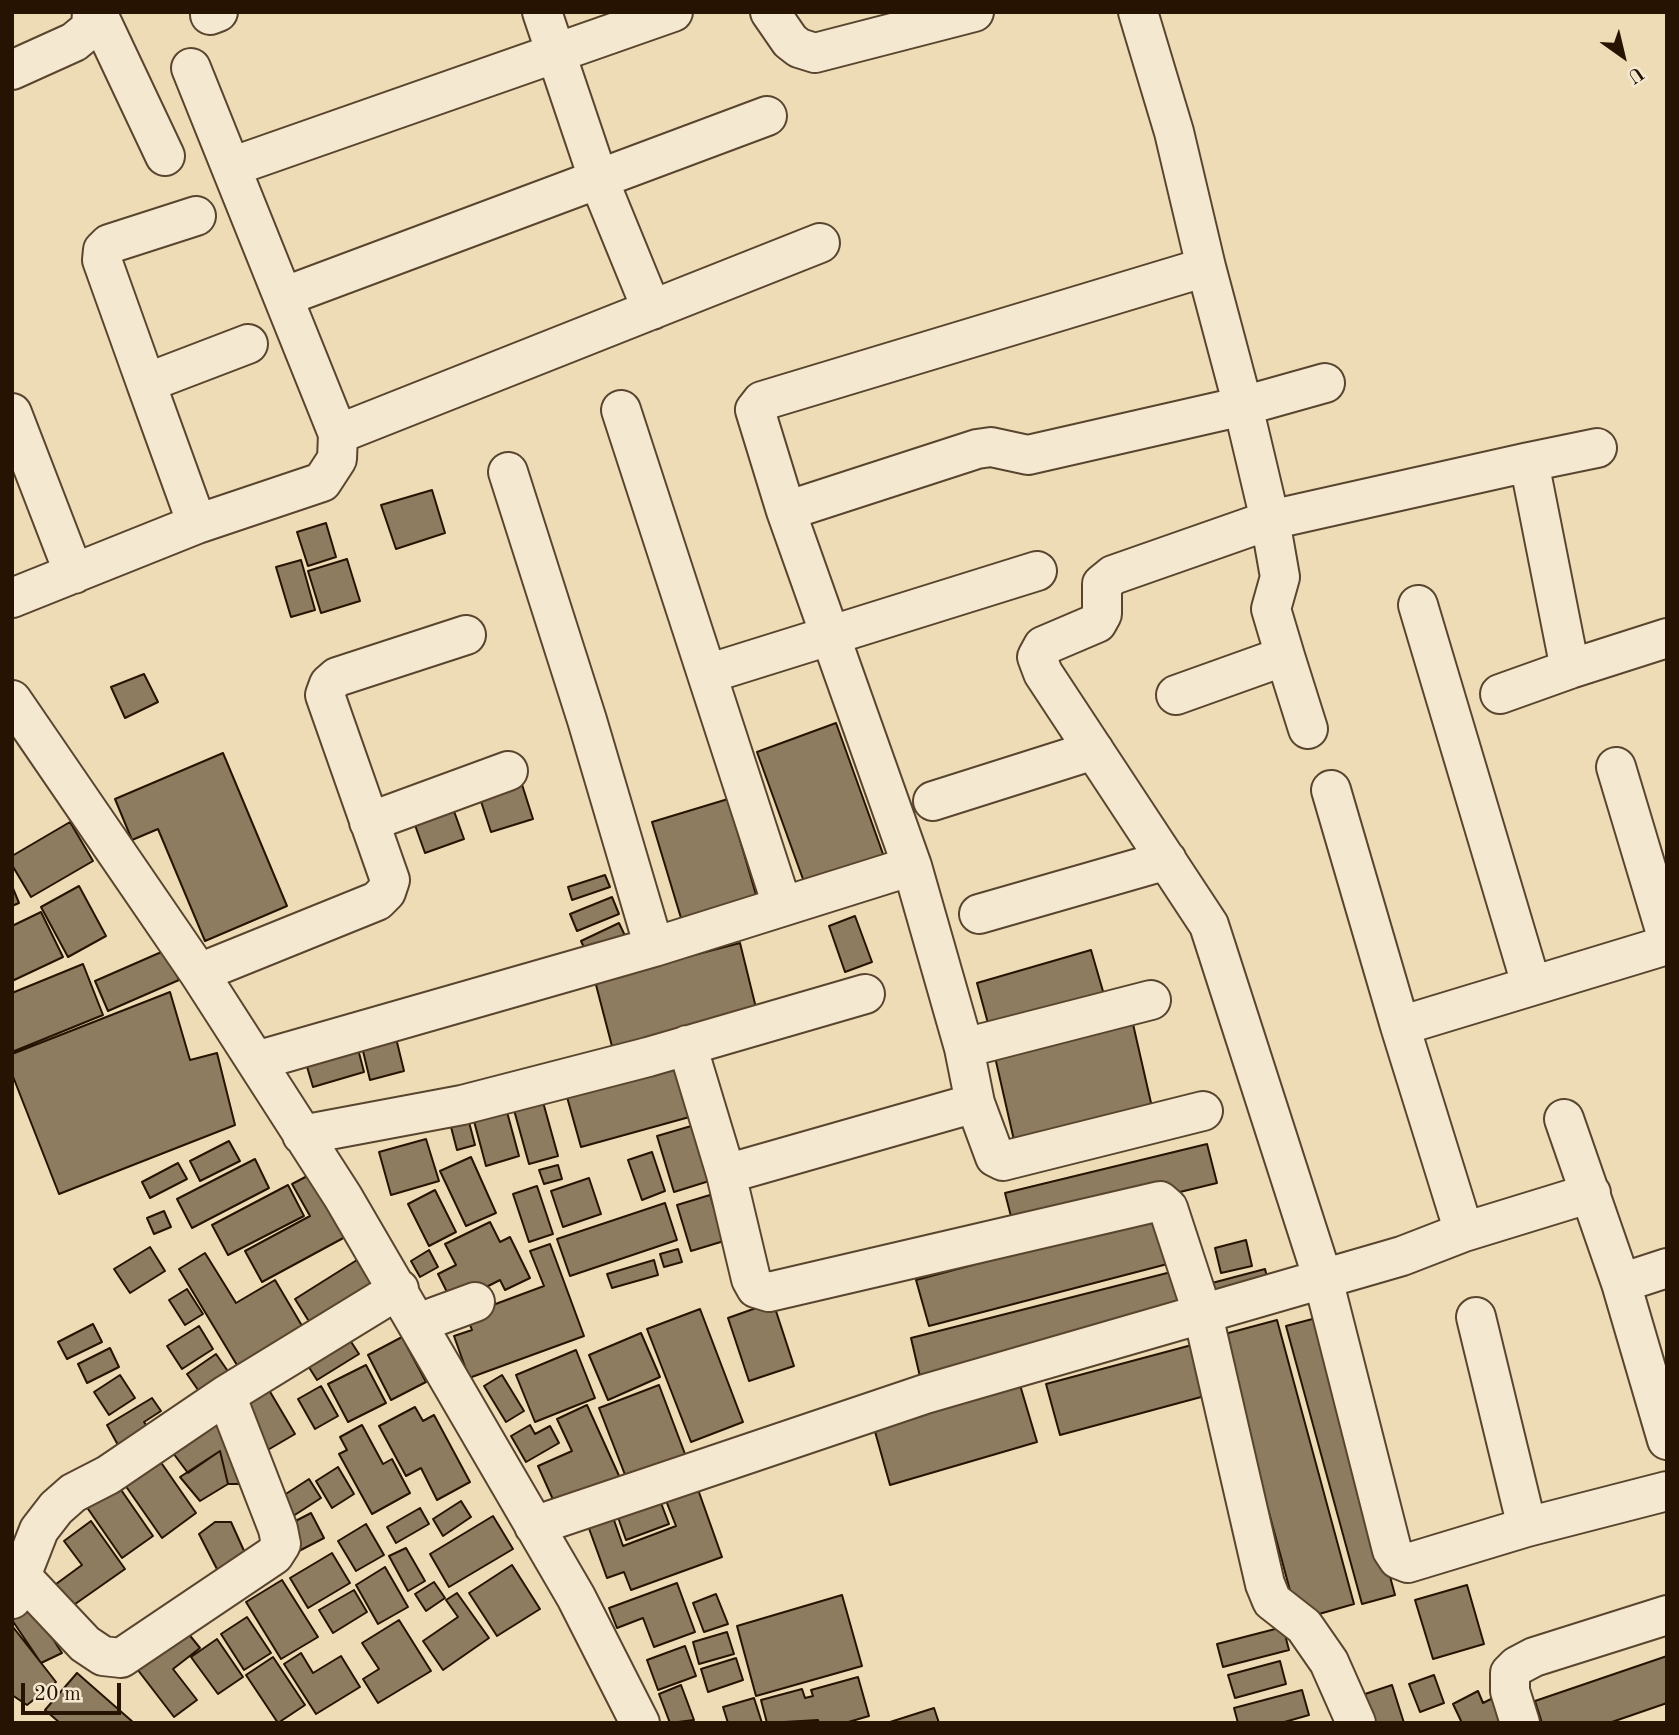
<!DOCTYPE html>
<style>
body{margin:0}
#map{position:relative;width:1679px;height:1735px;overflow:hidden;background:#eedcb7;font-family:"Old Standard TT",serif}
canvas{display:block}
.frame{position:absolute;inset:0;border:14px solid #271301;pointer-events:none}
.north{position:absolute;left:1588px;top:21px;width:70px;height:70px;-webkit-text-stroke:5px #f4e8d0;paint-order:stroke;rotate:146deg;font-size:19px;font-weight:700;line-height:28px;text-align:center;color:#271301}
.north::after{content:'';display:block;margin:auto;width:24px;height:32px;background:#271301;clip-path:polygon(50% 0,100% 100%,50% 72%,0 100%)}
.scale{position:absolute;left:21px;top:1683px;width:100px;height:32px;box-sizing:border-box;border:4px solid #271301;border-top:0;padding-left:9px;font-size:21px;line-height:24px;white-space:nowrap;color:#271301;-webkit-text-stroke:5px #f4e8d0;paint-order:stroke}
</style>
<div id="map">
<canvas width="1679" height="1735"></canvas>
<div class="frame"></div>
<div class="north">U</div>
<div class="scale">20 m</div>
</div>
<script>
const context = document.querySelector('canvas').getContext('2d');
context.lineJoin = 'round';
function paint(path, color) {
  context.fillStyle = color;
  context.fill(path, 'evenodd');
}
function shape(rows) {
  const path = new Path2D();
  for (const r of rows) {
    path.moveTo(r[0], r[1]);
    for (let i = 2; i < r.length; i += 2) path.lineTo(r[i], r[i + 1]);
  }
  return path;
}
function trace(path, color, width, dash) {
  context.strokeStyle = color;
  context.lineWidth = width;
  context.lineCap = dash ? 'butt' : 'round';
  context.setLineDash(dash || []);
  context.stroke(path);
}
const building = shape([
 [432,490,445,533,396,549,381,505,432,490],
 [326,523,336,557,308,566,297,532,326,523],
 [347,559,360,601,321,613,308,571,347,559],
 [301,560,315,610,291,617,276,567,301,560],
 [144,674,158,702,125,718,111,687,144,674],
 [836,723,887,865,808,893,757,752,836,723],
 [223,753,287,906,205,941,158,829,132,840,115,799,223,753],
 [518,772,533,819,491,832,476,786,518,772],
 [728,799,759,905,684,928,652,822,728,799],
 [450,800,464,839,425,853,411,814,450,800],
 [70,822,93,861,31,897,12,865,12,856,70,822],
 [605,875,610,887,572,900,568,887,605,875],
 [12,886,19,903,12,906,12,886],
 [79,886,106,936,68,957,41,907,79,886],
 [612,897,619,914,577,931,570,914,612,897],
 [41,912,63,957,12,981,12,926,41,912],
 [855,916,872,962,845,972,829,926,855,916],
 [619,923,628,942,590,961,581,941,619,923],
 [740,943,758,1016,614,1054,595,981,740,943],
 [166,950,179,980,108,1011,95,981,166,950],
 [1091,950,1107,1005,992,1038,977,983,1091,950],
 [83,964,103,1015,12,1052,12,993,83,964],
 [170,992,190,1060,217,1053,235,1125,59,1194,12,1074,12,1054,170,992],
 [1133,1024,1154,1116,1016,1149,995,1057,1133,1024],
 [396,1038,404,1071,370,1080,362,1047,396,1038],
 [357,1045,364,1072,313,1087,305,1060,357,1045],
 [690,1063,704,1113,581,1147,567,1097,690,1063],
 [543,1102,558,1156,529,1164,514,1110,543,1102],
 [507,1112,519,1156,486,1166,474,1121,507,1112],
 [469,1122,475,1145,457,1150,451,1127,469,1122],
 [705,1122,722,1177,674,1192,657,1136,705,1122],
 [426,1139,439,1181,391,1195,379,1152,426,1139],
 [229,1141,240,1161,200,1181,190,1161,229,1141],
 [1207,1144,1217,1183,1015,1232,1005,1193,1207,1144],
 [652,1152,665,1191,642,1200,628,1160,652,1152],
 [471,1157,496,1213,466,1226,440,1171,471,1157],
 [255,1159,269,1188,192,1228,177,1199,255,1159],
 [178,1163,187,1179,150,1198,142,1182,178,1163],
 [558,1165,562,1179,544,1184,539,1170,558,1165],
 [313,1173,347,1236,262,1282,245,1251,310,1216,292,1184,313,1173],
 [589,1178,601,1214,563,1227,551,1191,589,1178],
 [288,1185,304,1216,228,1255,212,1225,288,1185],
 [537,1186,553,1234,529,1242,513,1194,537,1186],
 [435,1190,456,1232,429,1246,408,1204,435,1190],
 [710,1195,724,1241,691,1251,677,1205,710,1195],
 [665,1203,677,1240,570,1276,557,1239,665,1203],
 [164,1211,171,1227,154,1234,147,1218,164,1211],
 [1166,1214,1179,1261,929,1326,916,1280,1166,1214],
 [490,1222,500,1242,510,1237,530,1278,505,1290,500,1280,453,1304,438,1274,456,1265,445,1244,490,1222],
 [1246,1240,1252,1266,1221,1273,1215,1248,1246,1240],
 [550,1244,584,1336,469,1378,454,1336,472,1330,466,1315,544,1286,530,1251,550,1244],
 [150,1247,165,1271,130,1293,114,1269,150,1247],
 [678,1249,682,1262,664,1267,660,1254,678,1249],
 [429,1250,438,1267,420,1277,411,1261,429,1250],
 [205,1253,236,1303,275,1280,308,1336,243,1375,179,1269,205,1253],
 [357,1260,377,1293,315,1331,295,1299,357,1260],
 [654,1260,658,1275,612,1288,607,1274,654,1260],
 [1183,1269,1193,1311,921,1381,911,1338,1183,1269],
 [1265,1269,1271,1293,1218,1307,1212,1283,1265,1269],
 [187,1289,203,1314,185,1325,169,1300,187,1289],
 [773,1302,794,1366,749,1381,728,1318,773,1302],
 [700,1309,743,1422,691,1442,647,1329,700,1309],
 [1320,1317,1395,1595,1362,1604,1286,1326,1320,1317],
 [1277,1320,1354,1604,1298,1620,1221,1335,1277,1320],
 [93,1324,102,1342,67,1359,58,1342,93,1324],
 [199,1326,213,1349,182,1369,167,1346,199,1326],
 [641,1333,660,1377,608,1400,589,1355,641,1333],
 [346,1334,359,1354,317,1380,305,1361,346,1334],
 [402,1337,426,1382,391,1400,368,1355,402,1337],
 [1203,1342,1216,1393,1060,1435,1046,1384,1203,1342],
 [110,1348,119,1367,87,1383,78,1364,110,1348],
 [576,1350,595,1398,535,1422,516,1375,576,1350],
 [216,1354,234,1380,205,1400,187,1374,216,1354],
 [366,1365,386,1403,348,1422,328,1384,366,1365],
 [120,1375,135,1398,109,1415,94,1392,120,1375],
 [502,1375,524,1411,506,1422,484,1386,502,1375],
 [659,1385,688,1462,629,1485,599,1408,659,1385],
 [1020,1385,1037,1442,890,1485,874,1428,1020,1385],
 [321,1386,338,1416,315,1429,298,1399,321,1386],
 [269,1390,295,1434,266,1451,241,1407,269,1390],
 [152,1398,161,1411,144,1422,148,1428,118,1445,107,1425,152,1398],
 [222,1400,249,1476,239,1484,228,1484,220,1451,188,1473,173,1453,222,1400],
 [587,1405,625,1489,559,1513,538,1466,572,1451,557,1419,587,1405],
 [415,1407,423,1421,434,1415,470,1482,437,1500,421,1468,406,1476,379,1426,415,1407],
 [362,1425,383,1464,392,1459,410,1493,372,1514,339,1454,347,1450,340,1437,362,1425],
 [530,1425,535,1434,550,1426,559,1443,526,1462,511,1436,530,1425],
 [220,1451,228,1484,200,1501,180,1477,220,1451],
 [160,1461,196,1513,162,1538,125,1485,160,1461],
 [338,1467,354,1494,332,1508,316,1481,338,1467],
 [309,1479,321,1498,287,1520,275,1501,309,1479],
 [695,1481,722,1557,631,1590,624,1572,607,1578,583,1512,608,1503,623,1546,676,1526,663,1493,695,1481],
 [117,1484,153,1536,122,1558,86,1506,117,1484],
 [631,1496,637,1512,661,1503,669,1524,626,1540,613,1503,631,1496],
 [461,1501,471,1517,443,1536,433,1519,461,1501],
 [420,1508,429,1524,396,1543,387,1527,420,1508],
 [311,1513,324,1538,297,1552,284,1527,311,1513],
 [493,1516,513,1549,449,1587,430,1554,493,1516],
 [91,1521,125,1569,68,1609,52,1587,82,1565,64,1541,91,1521],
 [215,1522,231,1522,245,1553,221,1577,199,1534,215,1522],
 [366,1524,384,1555,356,1571,338,1541,366,1524],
 [406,1548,425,1581,408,1591,389,1556,406,1548],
 [332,1553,350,1583,308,1608,290,1578,332,1553],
 [512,1565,540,1609,497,1636,469,1593,512,1565],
 [385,1567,408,1607,378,1624,356,1585,385,1567],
 [282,1580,318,1637,281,1659,246,1602,282,1580],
 [434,1582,445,1598,426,1611,415,1594,434,1582],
 [677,1583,695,1632,654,1647,643,1618,617,1628,609,1608,677,1583],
 [1467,1585,1484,1644,1433,1659,1415,1600,1467,1585],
 [354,1590,367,1612,333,1633,319,1610,354,1590],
 [457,1593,489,1638,443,1670,423,1641,458,1617,446,1600,457,1593],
 [716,1594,728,1624,704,1632,693,1603,716,1594],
 [842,1595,862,1666,756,1696,737,1626,842,1595],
 [31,1605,62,1653,41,1663,12,1620,31,1605],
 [247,1617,271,1653,244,1670,221,1634,247,1617],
 [399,1620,431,1671,378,1703,363,1679,379,1669,362,1643,399,1620],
 [13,1627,56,1682,27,1705,12,1695,13,1627],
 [183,1627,200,1648,173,1669,197,1700,174,1717,134,1665,183,1627],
 [1283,1627,1289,1650,1223,1667,1217,1644,1283,1627],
 [727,1632,734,1654,699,1664,693,1642,727,1632],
 [217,1639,243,1677,218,1694,191,1657,217,1639],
 [685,1646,696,1676,658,1690,647,1660,685,1646],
 [301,1653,313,1673,341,1656,360,1687,316,1714,284,1664,301,1653],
 [1667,1656,1667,1703,1609,1723,1542,1723,1535,1701,1667,1656],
 [273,1657,305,1705,278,1723,246,1675,273,1657],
 [736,1658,743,1680,708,1692,701,1669,736,1658],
 [1280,1661,1286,1684,1235,1698,1228,1675,1280,1661],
 [77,1673,134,1723,60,1723,45,1710,77,1673],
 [1434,1675,1444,1703,1420,1712,1409,1684,1434,1675],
 [858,1677,869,1716,845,1723,819,1723,818,1720,767,1723,761,1700,802,1689,805,1698,813,1696,811,1690,858,1677],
 [681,1685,694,1720,670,1723,659,1694,681,1685],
 [1392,1685,1404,1723,1373,1723,1365,1694,1392,1685],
 [1302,1690,1309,1715,1281,1723,1238,1723,1234,1708,1302,1690],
 [1478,1691,1483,1703,1495,1697,1507,1723,1462,1723,1453,1704,1478,1691],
 [754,1698,762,1723,728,1723,723,1707,754,1698],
 [934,1708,939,1723,887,1723,934,1708]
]);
paint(building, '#8e7c60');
trace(building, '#271301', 2);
const minor = shape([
 [97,12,165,156],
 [542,12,598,178,652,310],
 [770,12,790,41,799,48,815,53,974,12],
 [1138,12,1174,132,1206,267],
 [210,15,218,12],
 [12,70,74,42,91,28,92,12],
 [231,167,673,12],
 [283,297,767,116],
 [146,383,102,260,103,250,109,244,196,216],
 [621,410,782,905],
 [12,413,74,574],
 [338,434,820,243],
 [1529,462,1597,448],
 [508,472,587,720,654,947],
 [786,511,755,410,762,401,1206,267,1243,406,1325,383],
 [197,524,146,383,248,344],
 [12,598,197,524,322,482,337,459,338,434,191,68],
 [1418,605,1531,984],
 [1285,656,1308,729],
 [707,674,1037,571],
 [1500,694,1570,669],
 [1176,695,1285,656,1271,609,1280,577,1270,520,1113,575,1102,584,1102,614,1097,623,1043,646,1037,657,1043,673,1209,925,1323,1279,1392,1550,1398,1559,1408,1563,1527,1527],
 [12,700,199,973,343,1197,576,1597,640,1723],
 [1616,767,1667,937],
 [1331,790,1400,1026],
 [933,801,1094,750],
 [369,822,508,771],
 [912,866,786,511,977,449,991,447,1028,455,1243,406,1270,520,1529,462,1570,669,1667,638],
 [979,914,1167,860],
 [199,973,377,901,386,892,390,880,325,695,329,684,337,677,466,635],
 [687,1045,726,1174,975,1103],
 [964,1048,1151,1000],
 [256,1061,654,947,912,866,964,1048,975,1103,995,1157,1003,1161,1203,1111],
 [1564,1119,1621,1283,1667,1440],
 [302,1135,462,1105,648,1057,865,994],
 [726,1174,751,1279,756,1288,769,1292,1160,1201,1168,1208,1203,1315,1265,1584,1272,1601,1304,1626,1329,1662,1356,1723],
 [1464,1232,1591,1193],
 [1621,1283,1667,1268],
 [1476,1317,1527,1527,1667,1491],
 [418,1323,475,1302],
 [534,1526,925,1394,1402,1256,1464,1232,1400,1026,1667,945],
 [21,1576,85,1644,103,1656,121,1658,274,1555,281,1544,278,1529,226,1395],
 [12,1599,39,1530,56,1508,73,1493,108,1475,226,1395,399,1289],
 [1520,1723,1510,1691,1510,1673,1517,1666,1534,1657,1667,1615]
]);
trace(minor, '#59452e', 42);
trace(minor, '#f4e8d0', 38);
</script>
